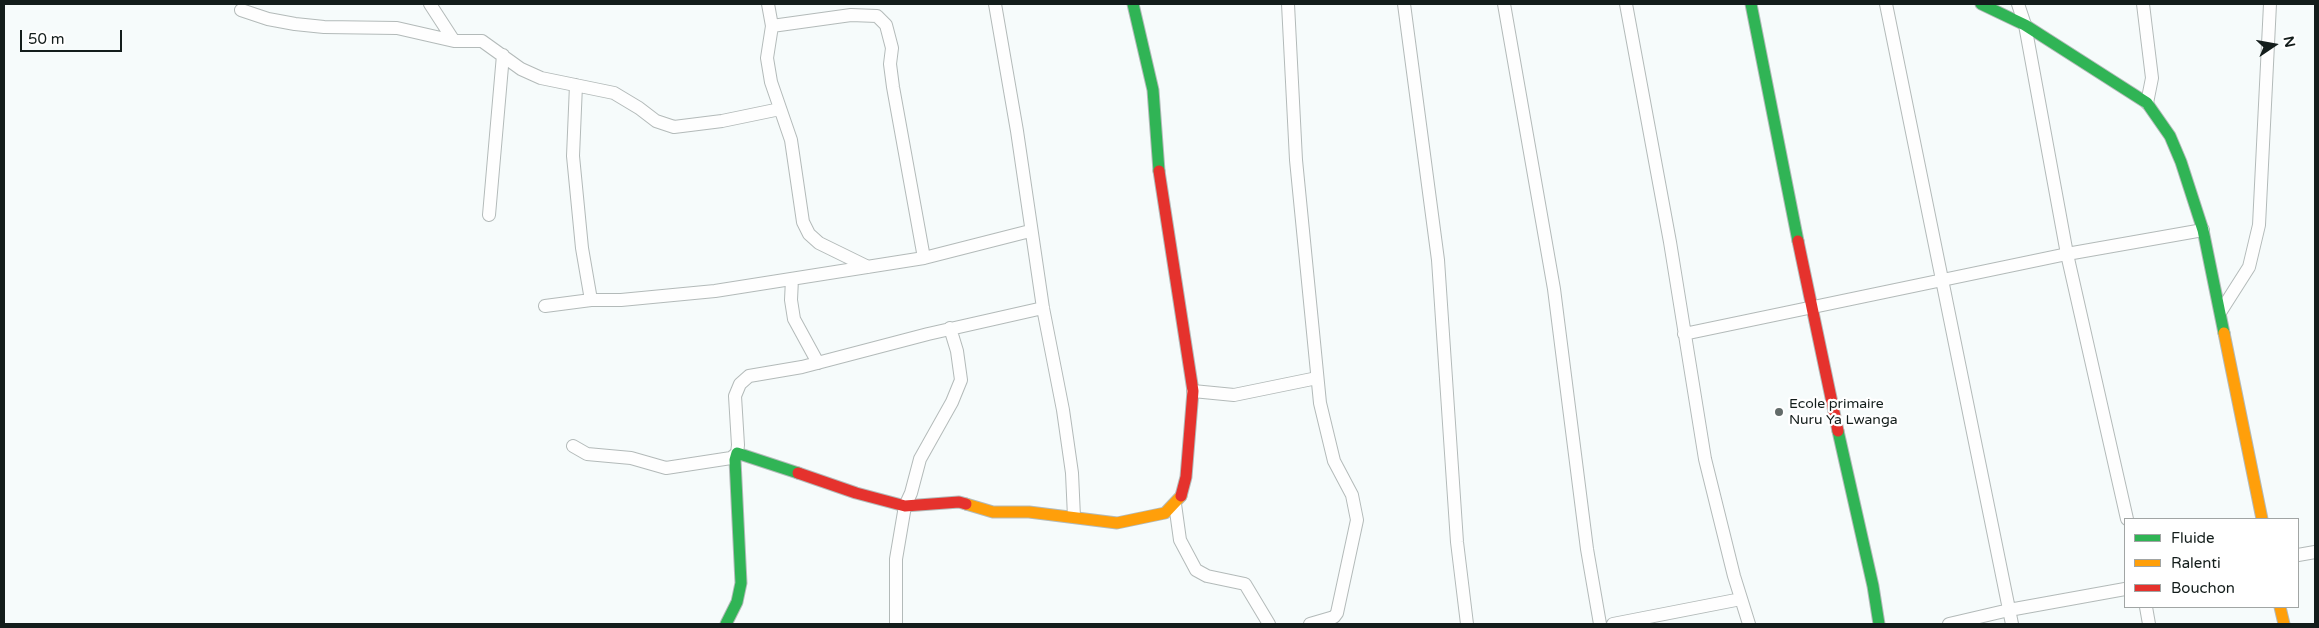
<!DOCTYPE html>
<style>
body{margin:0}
#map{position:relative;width:2319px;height:628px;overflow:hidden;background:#f6fbfb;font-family:"Varela Round",sans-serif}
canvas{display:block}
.frame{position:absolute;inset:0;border:5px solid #131d1b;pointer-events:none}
.legend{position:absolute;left:2124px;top:518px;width:175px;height:90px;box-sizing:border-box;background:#fff;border:1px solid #a1a5a4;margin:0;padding:6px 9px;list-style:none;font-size:15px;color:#131d1b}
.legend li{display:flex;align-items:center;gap:10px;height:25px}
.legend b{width:25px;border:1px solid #a1a5a4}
.north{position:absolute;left:2249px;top:20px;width:50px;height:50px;-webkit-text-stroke:4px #fff;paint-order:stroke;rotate:78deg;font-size:14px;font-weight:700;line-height:20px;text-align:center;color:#131d1b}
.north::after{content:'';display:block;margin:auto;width:18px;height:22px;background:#131d1b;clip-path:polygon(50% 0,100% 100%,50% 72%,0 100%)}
.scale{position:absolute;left:20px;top:30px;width:102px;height:22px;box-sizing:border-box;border:2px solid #131d1b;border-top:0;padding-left:6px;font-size:15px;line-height:18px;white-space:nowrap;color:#131d1b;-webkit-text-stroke:4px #fff;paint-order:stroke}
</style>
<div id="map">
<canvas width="2319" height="628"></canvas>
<div class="frame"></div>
<ul class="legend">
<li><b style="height:6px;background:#30b455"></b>Fluide</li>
<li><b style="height:6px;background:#ff9f0a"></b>Ralenti</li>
<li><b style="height:6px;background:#e5322d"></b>Bouchon</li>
</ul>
<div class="north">N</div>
<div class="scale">50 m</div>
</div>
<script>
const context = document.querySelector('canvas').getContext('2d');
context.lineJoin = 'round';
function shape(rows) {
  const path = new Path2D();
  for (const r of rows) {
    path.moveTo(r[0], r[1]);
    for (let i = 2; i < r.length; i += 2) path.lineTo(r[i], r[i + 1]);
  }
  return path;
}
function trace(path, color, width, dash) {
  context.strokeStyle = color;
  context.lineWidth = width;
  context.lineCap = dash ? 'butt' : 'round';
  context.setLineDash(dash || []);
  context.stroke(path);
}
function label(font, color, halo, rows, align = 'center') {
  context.font = font + ' "Varela Round",sans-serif';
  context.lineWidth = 4.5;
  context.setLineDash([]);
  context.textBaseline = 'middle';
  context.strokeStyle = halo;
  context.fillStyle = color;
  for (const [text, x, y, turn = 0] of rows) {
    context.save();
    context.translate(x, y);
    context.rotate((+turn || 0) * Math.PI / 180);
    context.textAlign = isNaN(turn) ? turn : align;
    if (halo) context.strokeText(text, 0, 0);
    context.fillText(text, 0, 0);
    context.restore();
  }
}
const street = shape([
 [430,4,454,41],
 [768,4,772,26,851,15,877,16,886,25,892,48,890,64,893,87,924,258],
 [995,4,1017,131,1043,308,1063,410,1072,473,1074,517],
 [1288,4,1296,160,1320,403,1334,461,1352,495,1357,520,1337,613,1334,617,1310,624],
 [1404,4,1438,260,1457,542,1467,624],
 [1504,4,1554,289,1587,549,1600,624],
 [1626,4,1670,242,1705,459,1734,576,1749,624],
 [1886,4,2012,624],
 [2018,4,2025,25,2067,254,2127,519],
 [2143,4,2152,78,2147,103],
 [241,10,268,19,295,24,324,27,397,28,454,41,482,41,521,69,541,78,614,93,639,108,656,121,674,127,722,121,780,109],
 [772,26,767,58,771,82,791,140,803,222,809,234,819,243,868,267],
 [576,85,573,156,582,248,591,300],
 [489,215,503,55],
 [792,279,791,300,794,319,818,363],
 [545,306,591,300,621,300,715,291,924,258,1030,231],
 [2221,311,2249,267,2259,225,2270,4],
 [1684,334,2067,254,2203,230],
 [1193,391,1234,395,1317,378],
 [573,446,587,454,631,458,666,468,731,458,737,453,738,445,735,396,740,384,749,376,802,367,928,334,1043,308],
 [1175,504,1180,540,1196,570,1207,576,1245,584,1269,624],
 [2298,555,2315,552],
 [2146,607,2149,624],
 [896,624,896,559,905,506,911,493,920,459,952,402,961,380,957,351,950,328],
 [1613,624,1741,599],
 [1949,624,2009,610,2125,589]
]);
const fast = shape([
 [1133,4,1153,90,1159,171],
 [1751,4,1798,241],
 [1981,4,2025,25,2147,103,2170,136,2181,162,2203,230,2224,333],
 [1838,431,1873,586,1879,624],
 [726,624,737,602,741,583,735,460,737,453,798,473]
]);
const slow = shape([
 [2224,333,2262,519],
 [966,504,993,512,1029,512,1117,523,1165,513,1181,496],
 [2280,607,2284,624]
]);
const jam = shape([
 [1159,171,1193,391,1186,477,1181,496],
 [1798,241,1838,431],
 [798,473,856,493,905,506,959,502,966,504]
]);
trace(street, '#b3bab9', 14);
trace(fast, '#b3bab9', 13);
trace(slow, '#b3bab9', 13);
trace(jam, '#b3bab9', 13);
trace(street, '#fefefe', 12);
trace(fast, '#30b455', 11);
trace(slow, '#ff9f0a', 11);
trace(jam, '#e5322d', 11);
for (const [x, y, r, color] of [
 [1779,412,5,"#626b69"]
]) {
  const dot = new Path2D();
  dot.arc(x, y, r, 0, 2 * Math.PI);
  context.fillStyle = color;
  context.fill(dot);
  trace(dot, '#fff', 2);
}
label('14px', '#131d1b', '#fff', [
 ["Ecole primaire",1789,404],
 ["Nuru Ya Lwanga",1789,420]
], 'left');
</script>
